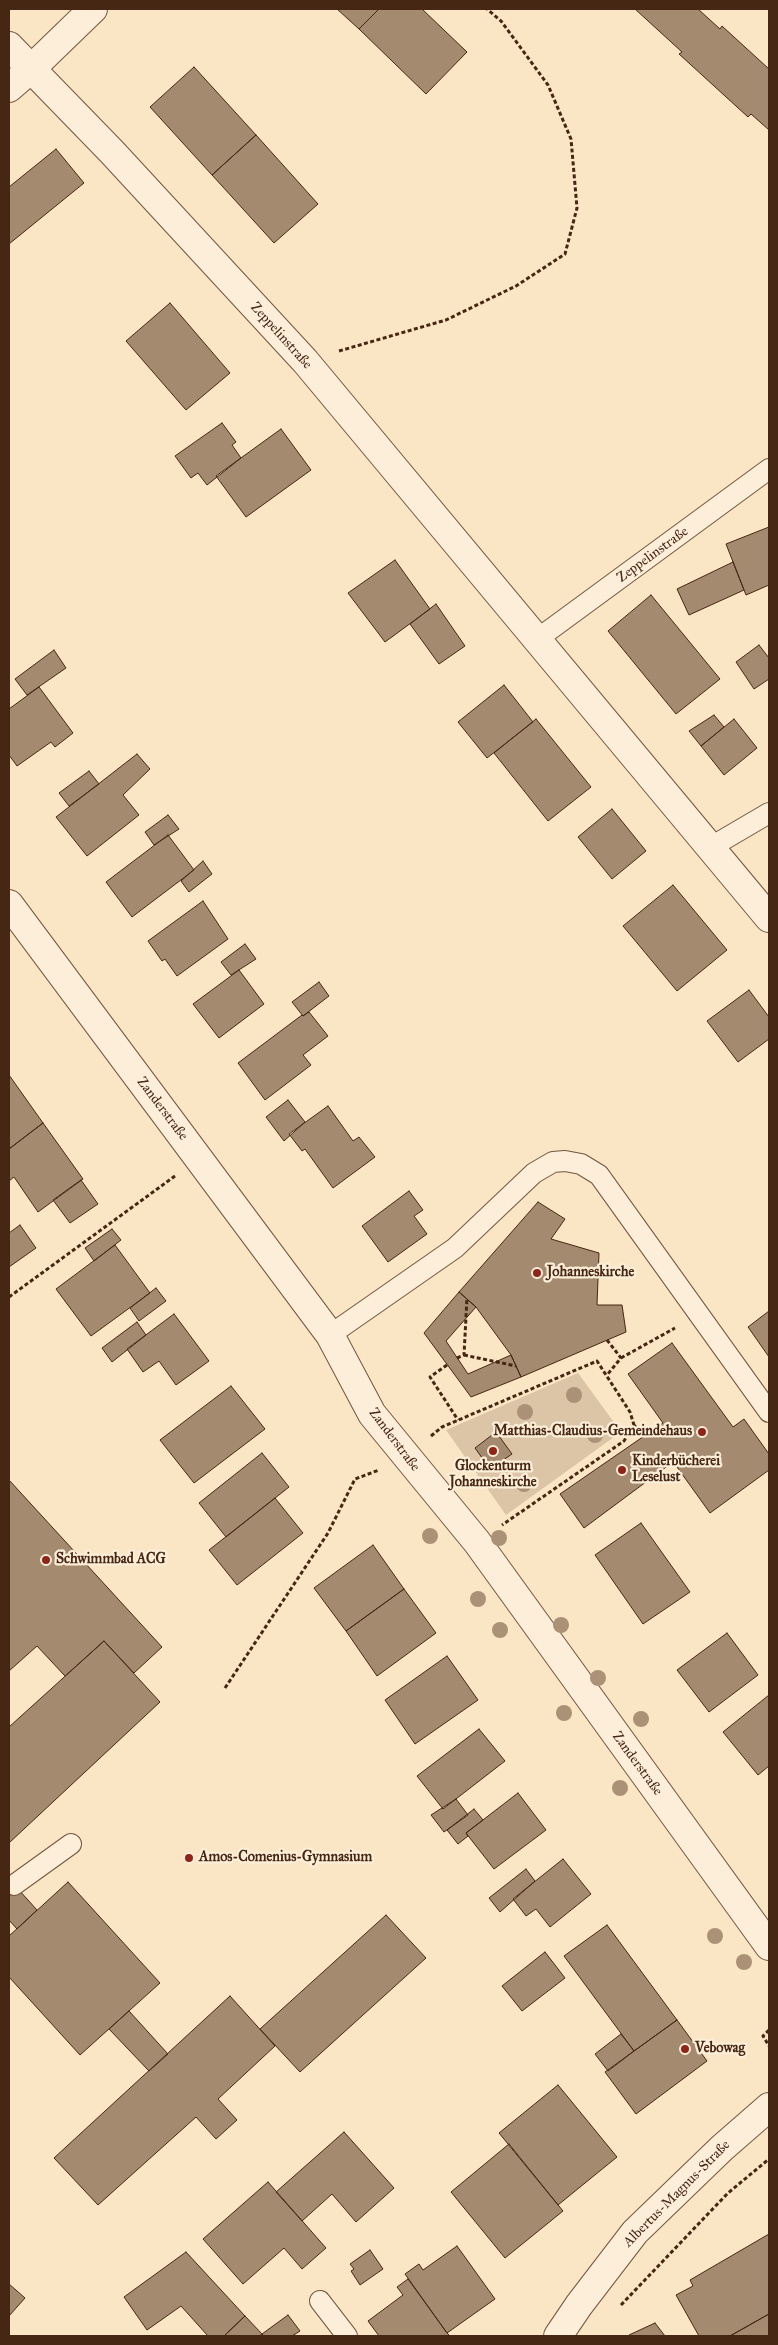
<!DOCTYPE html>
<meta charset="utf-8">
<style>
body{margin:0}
#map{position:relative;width:778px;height:2345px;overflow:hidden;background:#fae5c4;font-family:"IM FELL Great Primer",serif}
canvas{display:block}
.frame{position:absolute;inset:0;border:10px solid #462713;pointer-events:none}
</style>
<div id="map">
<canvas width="778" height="2345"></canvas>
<div class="frame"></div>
</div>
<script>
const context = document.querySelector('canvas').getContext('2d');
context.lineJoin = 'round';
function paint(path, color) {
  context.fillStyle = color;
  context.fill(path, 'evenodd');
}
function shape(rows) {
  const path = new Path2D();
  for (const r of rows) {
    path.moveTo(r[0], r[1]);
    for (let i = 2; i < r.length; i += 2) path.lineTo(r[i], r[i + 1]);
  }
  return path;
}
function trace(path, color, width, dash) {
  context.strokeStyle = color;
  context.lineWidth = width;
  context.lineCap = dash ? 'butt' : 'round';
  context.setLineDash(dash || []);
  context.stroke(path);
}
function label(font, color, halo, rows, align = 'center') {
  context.font = font + ' "IM FELL Great Primer",serif';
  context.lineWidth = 4.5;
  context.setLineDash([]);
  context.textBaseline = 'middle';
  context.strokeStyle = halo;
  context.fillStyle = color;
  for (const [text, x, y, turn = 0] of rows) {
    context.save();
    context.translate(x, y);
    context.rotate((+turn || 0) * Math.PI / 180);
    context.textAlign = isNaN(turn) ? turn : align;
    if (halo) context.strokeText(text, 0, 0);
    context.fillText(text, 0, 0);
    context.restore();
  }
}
paint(shape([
 [578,1373,621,1432,506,1515,446,1430]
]), '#dbc5a6');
const building = shape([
 [337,9,379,9,359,29,337,9],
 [379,9,422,9,467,52,426,94,359,29,379,9],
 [635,9,698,9,720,29,722,26,769,69,769,130,751,114,748,117,679,54,682,52,635,9],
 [194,67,256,135,212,175,150,107,194,67],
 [256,135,318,204,274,243,212,175,256,135],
 [56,149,84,183,9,244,9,187,56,149],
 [170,303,230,373,186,410,126,341,170,303],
 [222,423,236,442,232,445,241,458,207,485,198,473,191,478,175,456,222,423],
 [281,429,311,470,246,517,216,476,281,429],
 [769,527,769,585,746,595,726,544,769,527],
 [395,560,430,609,385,642,348,593,395,560],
 [733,562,744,590,689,615,677,589,733,562],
 [651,595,720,679,676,714,608,631,651,595],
 [436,604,465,646,439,664,410,624,436,604],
 [759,645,769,658,769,679,754,689,736,662,759,645],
 [54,650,66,668,27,695,15,679,54,650],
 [504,685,533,722,487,758,458,722,504,685],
 [39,687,73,733,55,747,51,742,17,766,9,755,9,709,39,687],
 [714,715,724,727,701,746,689,731,714,715],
 [536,719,591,787,548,821,494,753,536,719],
 [734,719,757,748,724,775,701,746,734,719],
 [137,754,150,769,123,795,139,815,87,856,56,817,137,754],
 [89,771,99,784,69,806,59,793,89,771],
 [612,809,646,851,612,879,578,837,612,809],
 [168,815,179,829,154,845,145,832,168,815],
 [168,835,194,870,132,917,106,882,168,835],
 [203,861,212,874,189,892,181,881,203,861],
 [673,885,727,950,677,991,623,926,673,885],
 [203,901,228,939,177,976,165,959,162,961,148,941,203,901],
 [245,944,256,959,231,975,221,962,245,944],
 [239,970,264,1004,219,1038,193,1004,239,970],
 [319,982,329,996,303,1016,292,1002,319,982],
 [749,990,769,1017,769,1039,738,1062,707,1021,749,990],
 [309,1012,328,1036,303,1055,311,1065,265,1100,238,1063,302,1015,303,1016,309,1012],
 [9,1075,43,1123,9,1149,9,1075],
 [288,1100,305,1122,284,1141,266,1117,288,1100],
 [328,1106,353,1141,359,1137,375,1157,333,1188,305,1149,302,1151,289,1134,328,1106],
 [43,1123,83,1179,38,1212,14,1177,9,1181,9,1149,43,1123],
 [81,1180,98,1204,70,1223,53,1200,81,1180],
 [409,1191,423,1210,414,1216,427,1234,388,1262,362,1226,409,1191],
 [538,1202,565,1219,551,1239,599,1253,597,1305,622,1305,626,1332,521,1377,511,1355,476,1307,459,1292,538,1202],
 [20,1225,36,1248,9,1267,9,1233,20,1225],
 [112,1229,121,1240,94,1261,85,1248,112,1229],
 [115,1245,150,1293,91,1336,56,1289,115,1245],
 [156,1288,166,1301,139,1321,130,1308,156,1288],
 [459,1292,476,1307,446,1341,468,1374,511,1355,521,1377,471,1397,424,1333,459,1292],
 [769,1311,769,1357,748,1327,769,1311],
 [174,1314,209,1361,176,1385,159,1361,143,1372,127,1349,174,1314],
 [137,1322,146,1335,112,1362,102,1348,137,1322],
 [672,1343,733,1427,744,1419,769,1454,769,1470,710,1513,677,1467,688,1458,685,1453,584,1528,560,1494,663,1423,628,1374,672,1343],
 [231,1386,265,1429,194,1483,160,1440,231,1386],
 [496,1432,512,1454,490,1469,475,1448,496,1432],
 [262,1453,289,1487,226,1537,199,1503,262,1453],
 [9,1480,162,1647,134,1673,104,1641,65,1676,37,1646,9,1671,9,1480],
 [275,1498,303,1533,237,1585,209,1550,275,1498],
 [641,1523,690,1592,643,1624,595,1555,641,1523],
 [373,1545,404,1589,346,1631,314,1588,373,1545],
 [404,1589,436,1633,377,1676,346,1631,404,1589],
 [727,1633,758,1675,709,1712,677,1670,727,1633],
 [104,1641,160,1702,9,1843,9,1727,104,1641],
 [447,1656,478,1700,415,1744,385,1700,447,1656],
 [769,1695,769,1766,758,1775,723,1732,769,1695],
 [479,1729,505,1761,443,1809,417,1776,479,1729],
 [518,1793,546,1830,494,1869,466,1833,518,1793],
 [456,1799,468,1815,444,1832,431,1815,456,1799],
 [474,1809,483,1820,466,1833,468,1836,458,1844,447,1830,474,1809],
 [563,1859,591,1894,550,1927,536,1909,526,1916,513,1899,563,1859],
 [526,1869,535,1881,500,1912,489,1898,526,1869],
 [9,1879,37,1910,17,1929,9,1920,9,1879],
 [68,1882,160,1983,80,2055,9,1977,9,1936,68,1882],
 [386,1915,426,1958,300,2072,260,2029,386,1915],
 [607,1925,677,2020,634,2051,564,1956,607,1925],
 [545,1952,565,1978,522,2011,502,1986,545,1952],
 [230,1996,275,2046,218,2099,237,2120,216,2139,196,2117,98,2205,54,2158,230,1996],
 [129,2011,168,2054,149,2071,109,2029,129,2011],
 [677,2020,707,2061,636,2114,605,2072,677,2020],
 [621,2034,634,2051,608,2071,595,2054,621,2034],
 [558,2085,617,2157,558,2205,499,2133,558,2085],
 [344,2132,394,2188,356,2222,332,2194,302,2221,276,2192,344,2132],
 [509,2144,563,2211,505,2258,451,2192,509,2144],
 [268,2182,326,2248,302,2269,284,2248,243,2284,203,2239,268,2182],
 [769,2234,769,2314,730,2336,699,2336,676,2295,693,2286,690,2280,769,2234],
 [457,2246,495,2299,447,2333,405,2274,419,2264,423,2270,457,2246],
 [370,2250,383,2269,360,2285,351,2271,354,2269,350,2264,370,2250],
 [186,2252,245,2316,224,2336,208,2336,181,2306,147,2330,124,2297,186,2252],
 [408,2279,447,2333,450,2336,379,2336,368,2321,403,2295,397,2287,408,2279],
 [9,2284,25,2298,9,2316,9,2284],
 [769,2314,769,2336,730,2336,769,2314],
 [288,2315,300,2331,292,2336,264,2336,262,2334,288,2315],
 [245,2316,262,2334,259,2336,224,2336,245,2316],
 [655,2323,665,2336,630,2336,629,2335,655,2323]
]);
paint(building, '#a48a6f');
trace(building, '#462713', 1);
const service = shape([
 [536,640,769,469],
 [711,847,769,813],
 [330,1335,455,1248,534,1173,553,1162,565,1161,581,1164,599,1175,769,1412],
 [14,1885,71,1844],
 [320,2301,347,2336]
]);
const minor = shape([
 [9,46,112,152,305,361,769,918],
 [9,88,31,69,93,9],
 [9,904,330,1335,372,1414,477,1542,769,1946],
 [558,2336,579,2305,635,2232,722,2148,769,2107]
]);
trace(service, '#73563f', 22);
trace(minor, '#73563f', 30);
trace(shape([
 [339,351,446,320,516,286,565,254,577,208,571,139,548,85,501,21,487,9],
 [9,1297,175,1176],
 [607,1340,621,1358,607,1375],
 [464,1355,516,1366],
 [457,1358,464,1355,467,1298],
 [621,1358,675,1328],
 [447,1365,430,1377,458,1420],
 [634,1425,642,1436],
 [431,1436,442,1427,597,1361,630,1412,634,1425,624,1441,502,1525],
 [225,1688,328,1533,355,1479,379,1470],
 [769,2030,763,2036,769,2046],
 [621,2305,728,2193,769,2159]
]), '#462713', 3, [4, 2.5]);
trace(service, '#fceed9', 20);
trace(minor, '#fceed9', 28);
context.fillStyle = '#ab9277';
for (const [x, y] of [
 [574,1395],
 [525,1412],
 [595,1435],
 [524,1484],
 [430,1536],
 [499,1538],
 [478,1599],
 [561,1625],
 [500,1630],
 [598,1678],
 [564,1713],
 [641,1719],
 [620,1788],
 [715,1936],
 [744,1962]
]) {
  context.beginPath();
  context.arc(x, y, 8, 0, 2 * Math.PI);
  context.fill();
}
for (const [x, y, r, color] of [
 [537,1273,5,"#8f2418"],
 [702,1432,5,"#8f2418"],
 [493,1451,5,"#8f2418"],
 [622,1470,5,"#8f2418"],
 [46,1560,5,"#8f2418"],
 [189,1858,5,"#8f2418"],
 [685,2049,5,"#8f2418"]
]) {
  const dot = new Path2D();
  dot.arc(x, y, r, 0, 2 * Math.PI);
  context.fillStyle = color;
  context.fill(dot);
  trace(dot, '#fceed9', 2);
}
label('14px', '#462713', '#fceed9', [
 ["Zeppelinstraße",281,336,48],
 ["Zeppelinstraße",653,555,-36],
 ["Zanderstraße",162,1109,53],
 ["Zanderstraße",394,1440,53],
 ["Zanderstraße",637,1764,54],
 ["Albertus-Magnus-Straße",677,2194,-45]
]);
label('bold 14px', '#462713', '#fceed9', [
 ["Johanneskirche",547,1273],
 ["Matthias-Claudius-Gemeindehaus",692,1432,"right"],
 ["Kinderbücherei",632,1462],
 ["Leselust",632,1478],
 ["Glockenturm",493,1467,"center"],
 ["Johanneskirche",493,1483,"center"],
 ["Schwimmbad ACG",56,1560],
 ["Amos-Comenius-Gymnasium",199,1858],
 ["Vebowag",695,2049]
], 'left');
</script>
